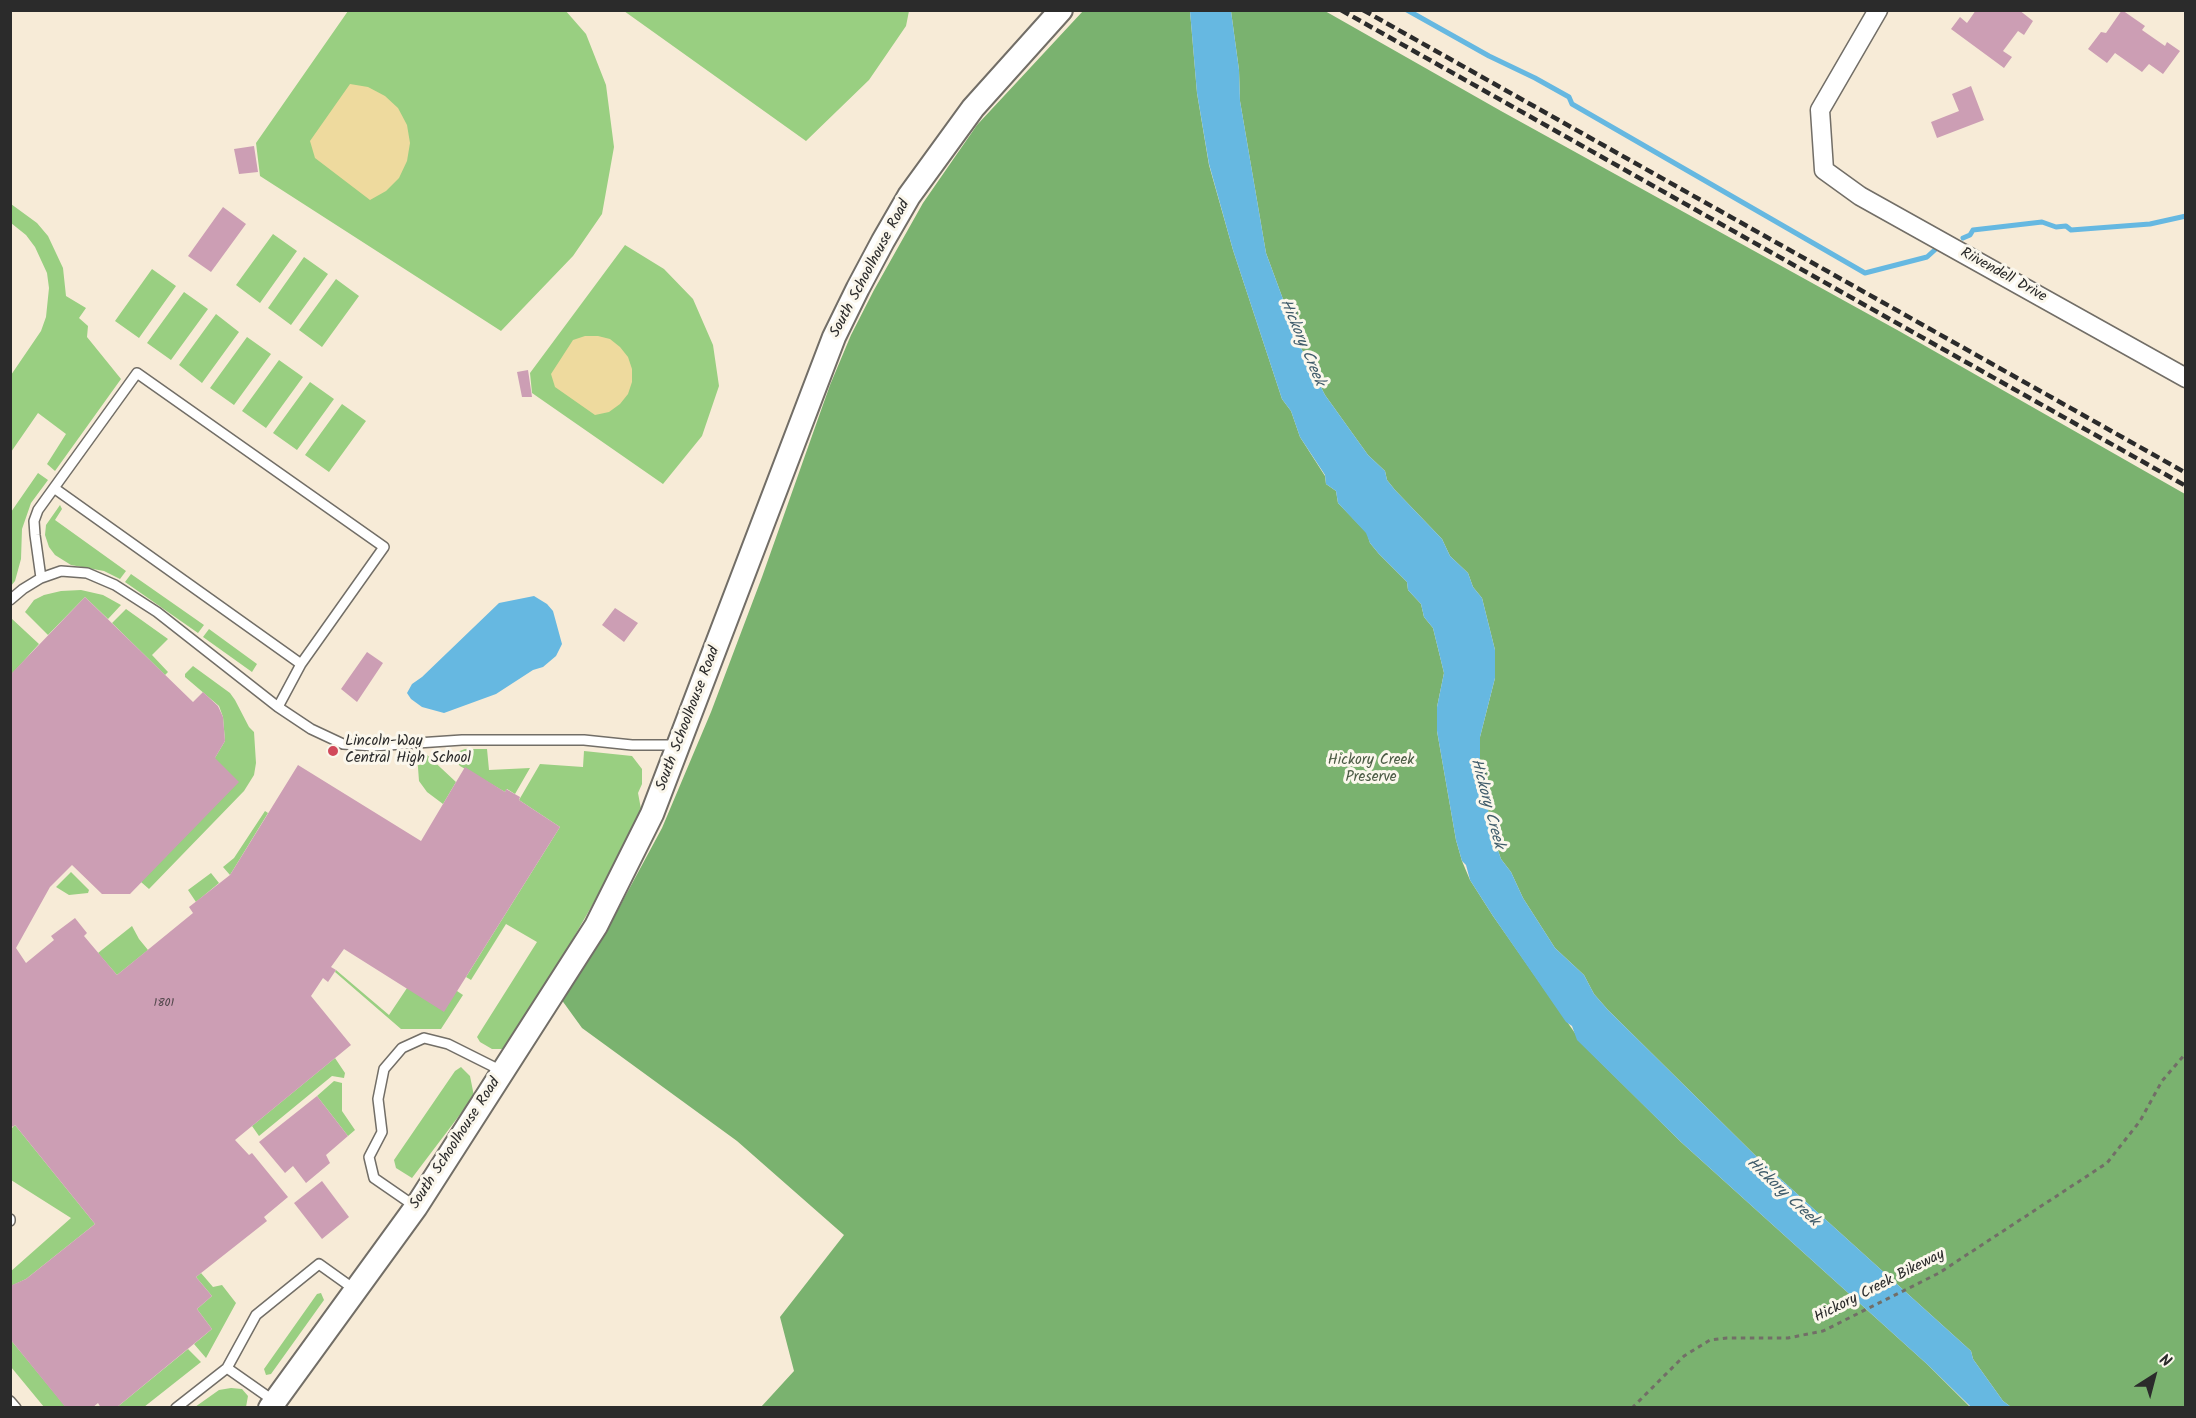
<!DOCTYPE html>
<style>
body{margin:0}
#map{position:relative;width:2196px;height:1418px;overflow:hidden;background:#f7ebd7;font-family:Kalam,sans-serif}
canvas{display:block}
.frame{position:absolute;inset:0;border:12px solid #2b2b2b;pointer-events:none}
.north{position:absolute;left:2124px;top:1346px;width:60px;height:60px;-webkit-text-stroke:4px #fbf7ec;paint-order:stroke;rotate:36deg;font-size:16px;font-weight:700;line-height:24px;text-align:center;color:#2b2b2b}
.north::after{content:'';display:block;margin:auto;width:21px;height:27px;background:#2b2b2b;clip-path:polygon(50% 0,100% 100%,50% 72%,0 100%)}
</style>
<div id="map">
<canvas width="2196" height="1418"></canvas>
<div class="frame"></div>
<div class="north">N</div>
</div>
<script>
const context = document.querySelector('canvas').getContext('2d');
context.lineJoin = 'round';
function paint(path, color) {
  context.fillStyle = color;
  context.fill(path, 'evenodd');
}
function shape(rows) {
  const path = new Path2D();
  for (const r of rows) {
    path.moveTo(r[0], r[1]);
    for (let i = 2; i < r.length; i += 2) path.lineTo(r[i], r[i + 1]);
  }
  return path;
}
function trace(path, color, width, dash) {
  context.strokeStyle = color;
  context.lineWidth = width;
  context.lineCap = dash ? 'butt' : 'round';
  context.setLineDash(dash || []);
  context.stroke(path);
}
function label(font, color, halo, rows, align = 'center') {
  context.font = font + ' Kalam,sans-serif';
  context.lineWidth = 6;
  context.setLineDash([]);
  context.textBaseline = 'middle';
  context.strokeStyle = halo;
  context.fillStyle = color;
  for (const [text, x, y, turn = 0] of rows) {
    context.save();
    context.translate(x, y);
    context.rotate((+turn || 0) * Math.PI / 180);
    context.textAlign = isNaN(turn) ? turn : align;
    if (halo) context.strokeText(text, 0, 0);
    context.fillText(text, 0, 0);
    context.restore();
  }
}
paint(shape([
 [565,10,586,34,606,85,614,147,602,214,573,256,501,331,260,176,256,143,348,11],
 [624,11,909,11,906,26,869,80,806,141],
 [11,204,37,223,48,236,63,268,66,296,86,308,79,318,88,326,87,337,121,379,55,471,47,464,66,434,38,413,11,452,11,375,41,331,46,317,49,288,47,273,35,247,26,235,11,223],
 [273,234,297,251,260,303,236,285],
 [625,245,664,269,693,299,713,345,719,386,702,436,663,484,532,393,530,373],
 [304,257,328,274,291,325,268,308],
 [152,269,176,286,139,338,115,321],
 [336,279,359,296,322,347,299,330],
 [184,292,208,309,171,360,147,343],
 [216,314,239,332,202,383,179,365],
 [247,337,271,354,234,405,210,388],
 [279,360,303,377,266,428,242,411],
 [310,382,334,399,297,450,273,433],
 [342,404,366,421,329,472,305,455],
 [38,473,48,480,31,503,22,529,21,559,15,581,11,586,11,512],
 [60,505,62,509,55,520,126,571,120,579,104,571,71,565,55,555,49,547,45,535,46,525],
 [131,574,204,625,198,633,125,582],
 [81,590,103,595,121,605,108,619,85,597,48,635,25,612,34,600,44,595,61,591],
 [126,609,168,639,152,655,168,672,165,675,112,623],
 [11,618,39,644,11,675],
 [209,629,257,664,252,672,203,637],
 [193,666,230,693,235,700,249,727,254,732,256,763,254,775,244,791,149,889,141,882,225,741,223,717,219,706,185,677,185,674],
 [465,749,487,749,489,770,530,768,515,794,507,789,505,792,460,766,455,760,454,755,457,752],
 [584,751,632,756,642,769,642,784,638,793,641,809,630,833,598,895,542,993,505,1049,492,1049,480,1042,477,1037,537,942,506,924,471,980,466,977,560,827,519,800,540,764,583,767],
 [421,753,426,754,456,782,443,804,427,792,419,781,417,754],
 [265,811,268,813,230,875,223,867,234,858],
 [71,872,89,890,88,893,69,895,56,887],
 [211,873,219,883,196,902,188,890],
 [132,926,139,939,148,950,117,975,98,953],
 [336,970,389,1015,407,988,457,991,463,995,441,1029,401,1029,335,972],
 [335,1058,345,1073,344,1078,332,1076,259,1136,252,1126],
 [461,1067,470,1076,474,1096,412,1178,396,1168,394,1160,455,1071],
 [334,1081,342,1083,342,1111,355,1130,348,1136,317,1096],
 [15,1125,95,1224,26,1279,11,1286,10,1272,71,1218,11,1180,11,1129],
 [201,1273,213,1287,222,1285,236,1303,206,1358,194,1344,212,1329,197,1309,212,1296,196,1277],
 [321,1293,324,1300,271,1374,266,1375,264,1369,317,1294],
 [10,1339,66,1407,44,1407,11,1367],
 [188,1349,201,1362,144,1407,116,1408],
 [231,1388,242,1389,248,1396,246,1407,195,1407,219,1390]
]), '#99cf81');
paint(shape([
 [1083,11,1190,11,1197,93,1209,165,1233,250,1282,399,1291,411,1300,437,1325,476,1326,484,1336,491,1338,503,1367,533,1370,543,1379,554,1407,582,1408,590,1421,604,1424,617,1433,628,1444,673,1437,707,1437,731,1456,840,1462,861,1470,880,1493,916,1584,1046,1681,1142,1928,1365,1970,1407,761,1407,794,1371,780,1317,844,1235,737,1141,582,1028,561,999,614,917,662,828,711,712,762,577,830,385,851,335,874,290,923,203,977,125],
 [1231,11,1325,11,1501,111,1899,331,2185,494,2185,1407,2011,1407,2003,1401,1973,1359,1971,1351,1763,1163,1608,1010,1594,994,1584,975,1555,948,1523,898,1511,872,1501,859,1492,833,1480,762,1480,737,1495,678,1495,650,1482,598,1473,587,1468,573,1450,556,1442,539,1395,490,1387,480,1385,471,1368,455,1325,395,1301,348,1266,253,1240,101,1239,70]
]), '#7ab26f');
paint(shape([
 [350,84,368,87,385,96,398,108,407,125,410,143,407,161,399,178,386,191,370,200,315,158,310,141],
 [585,336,598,336,610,339,620,347,628,357,632,369,632,382,628,394,620,404,609,412,595,415,555,387,551,374,573,340]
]), '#eeda9e');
paint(shape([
 [1190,11,1231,11,1239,70,1240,101,1266,253,1301,348,1325,395,1368,455,1385,471,1387,480,1395,490,1442,539,1450,556,1468,573,1473,587,1482,598,1495,650,1495,678,1480,737,1480,762,1492,833,1501,859,1511,872,1523,898,1555,948,1584,975,1594,994,1608,1010,1763,1163,1971,1351,1973,1359,2003,1401,2011,1407,1971,1407,1928,1365,1681,1142,1577,1040,1572,1026,1566,1022,1493,916,1470,880,1466,865,1462,861,1456,840,1437,731,1437,707,1444,673,1433,628,1424,617,1421,604,1408,590,1407,582,1379,554,1370,543,1366,533,1338,503,1336,491,1326,484,1325,475,1300,437,1291,411,1282,399,1233,250,1209,164,1197,93],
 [534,596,547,604,553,611,562,644,556,656,543,667,533,670,496,694,444,713,422,707,411,699,407,693,412,684,422,677,499,603]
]), '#66b8e1');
trace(shape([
 [1407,10,1489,56,1535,78,1569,97,1572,104,1865,273,1927,257,1938,247],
 [1963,238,1970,235,1973,230,2042,222,2056,227,2066,226,2071,230,2150,224,2186,216]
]), '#66b8e1', 5);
paint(shape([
 [1976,10,2019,10,2033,21,2024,35,2018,31,2003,51,2012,57,2004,68,1951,29,1960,17,1967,23],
 [2122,10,2145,26,2142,30,2165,46,2167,42,2180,51,2163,74,2149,64,2142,72,2115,53,2107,63,2088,49,2101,32,2106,33],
 [1971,86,1984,120,1937,138,1931,122,1959,111,1952,94],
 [254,146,258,172,239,174,234,149],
 [223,207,246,224,211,272,188,256],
 [528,370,532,397,522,397,517,372],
 [85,597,193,702,203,692,218,706,223,717,225,741,215,758,239,782,130,894,102,894,72,865,50,887,16,948,26,963,54,940,51,936,75,918,87,933,84,936,117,975,193,913,189,907,230,875,298,765,421,841,465,767,505,792,506,789,520,797,519,800,560,827,444,1012,344,949,331,967,336,970,328,982,323,978,311,996,351,1045,235,1140,249,1155,252,1153,288,1197,264,1217,267,1221,196,1277,212,1296,197,1309,212,1329,116,1408,101,1408,98,1403,92,1408,66,1408,10,1339,10,1286,26,1279,95,1224,15,1125,13,1127,10,1124,10,675],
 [615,608,638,623,624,642,602,625],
 [367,652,383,663,357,702,341,689],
 [317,1096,348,1136,326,1155,330,1163,306,1183,293,1166,285,1173,259,1142],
 [322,1181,349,1217,322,1239,294,1203]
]), '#cc9eb4');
const service = shape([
 [54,488,301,664],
 [41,578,35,535,34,521,38,510,137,373,384,547,301,664,278,707],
 [10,600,23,589,41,578,61,571,87,573,115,585,157,612,278,707,311,729,343,744,373,746,462,740,584,740,632,745,676,745],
 [416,1207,374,1178,369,1157,382,1132,378,1099,384,1069,402,1048,424,1038,448,1044,502,1071],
 [10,1219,10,1221],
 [227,1368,274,1401],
 [10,1401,16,1408],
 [176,1408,227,1368,256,1315,319,1264,354,1289]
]);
const minor = shape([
 [1878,10,1820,110,1824,170,1860,196,2186,378]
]);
const tertiary = shape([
 [270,1408,416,1207,596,926,652,814,834,337,858,288,883,241,909,196,973,108,1061,10]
]);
trace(service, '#726e67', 12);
trace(minor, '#726e67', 21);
trace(tertiary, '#726e67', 26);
trace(shape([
 [1632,1408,1684,1356,1710,1340,1727,1338,1788,1338,1823,1331,1939,1273,2107,1163,2140,1121,2162,1081,2186,1053]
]), '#726e67', 3, [4.5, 4.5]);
trace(service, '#fff', 9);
trace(minor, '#fff', 18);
trace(tertiary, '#fff', 22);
trace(shape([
 [1341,10,2186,486],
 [1363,10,2186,473]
]), '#2b2b2b', 4.5, [9, 4.5]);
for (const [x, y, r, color] of [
 [333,751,6,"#d1495b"]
]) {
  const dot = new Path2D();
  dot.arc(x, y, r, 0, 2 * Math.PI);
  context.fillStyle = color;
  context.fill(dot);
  trace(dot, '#fbf7ec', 2);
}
label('12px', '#53484d', null, [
 ["1801",164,1004]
]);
label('15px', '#2b2b2b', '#fbf7ec', [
 ["South Schoolhouse Road",871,269,-62],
 ["Riivendell Drive",2003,276,29],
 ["South Schoolhouse Road",689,719,-69],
 ["South Schoolhouse Road",456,1144,-57],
 ["Hickory Creek Bikeway",1880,1287,-27]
]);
label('15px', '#2b2b2b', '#fbf7ec', [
 ["Lincoln-Way",345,742],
 ["Central High School",345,759]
], 'left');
label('15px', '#4c5c45', '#fbf7ec', [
 ["Hickory Creek",1371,761],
 ["Preserve",1371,778]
]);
label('italic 16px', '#405c6b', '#fbf7ec', [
 ["Hickory Creek",1301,343,67],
 ["Hickory Creek",1486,804,75],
 ["Hickory Creek",1782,1193,43]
]);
</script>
